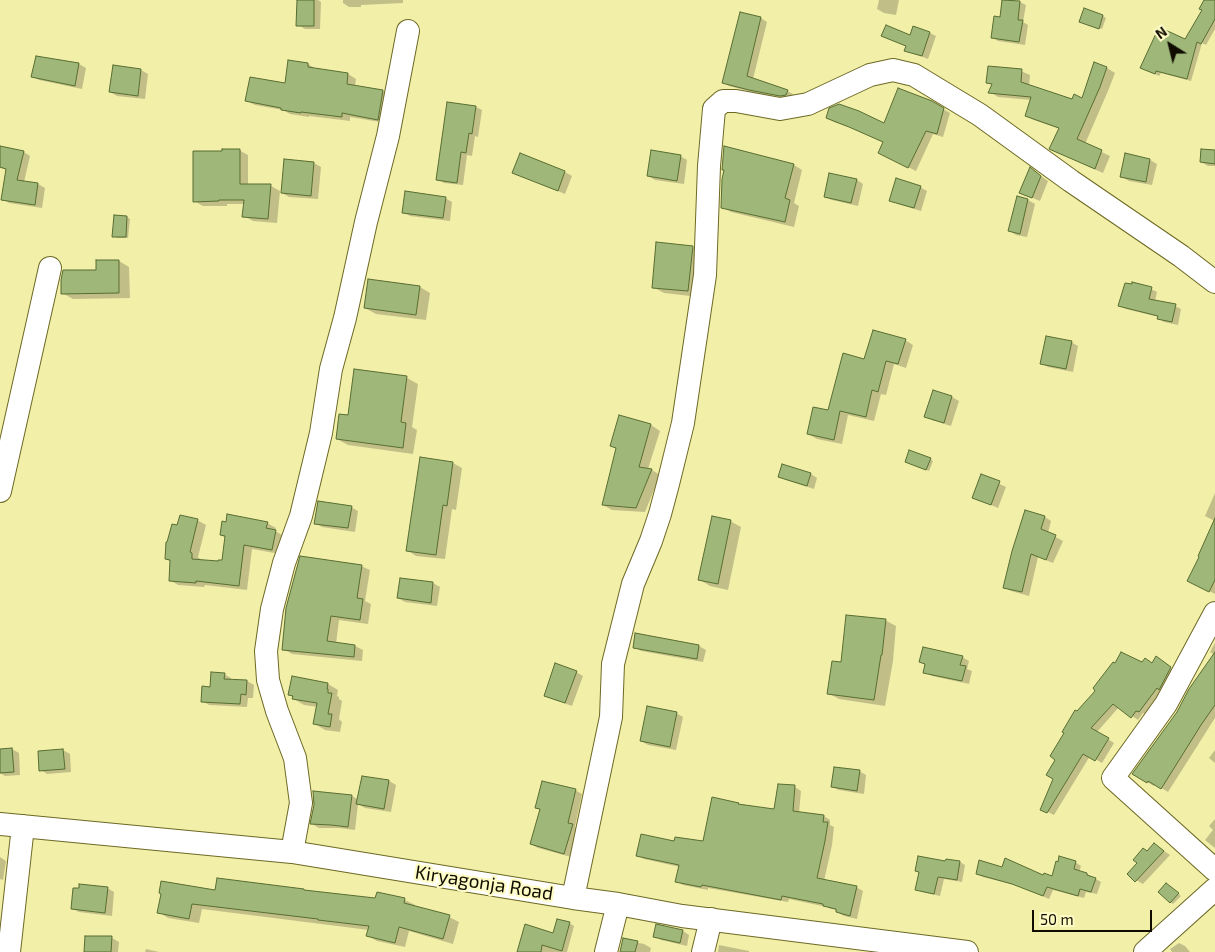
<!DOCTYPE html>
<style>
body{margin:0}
#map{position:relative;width:1215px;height:952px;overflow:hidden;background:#f2efa9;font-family:"Exo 2",sans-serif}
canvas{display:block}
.north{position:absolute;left:1145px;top:20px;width:50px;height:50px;-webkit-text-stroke:4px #fefbc4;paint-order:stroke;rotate:324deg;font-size:14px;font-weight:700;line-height:20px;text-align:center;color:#100d00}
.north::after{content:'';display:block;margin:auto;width:18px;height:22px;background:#100d00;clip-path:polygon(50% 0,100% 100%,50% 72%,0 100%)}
.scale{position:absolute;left:1032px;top:910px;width:120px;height:22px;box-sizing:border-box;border:2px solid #100d00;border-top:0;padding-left:6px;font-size:15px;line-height:18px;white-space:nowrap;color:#100d00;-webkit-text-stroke:4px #fefbc4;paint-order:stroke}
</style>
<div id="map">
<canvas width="1215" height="952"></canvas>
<div class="north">N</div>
<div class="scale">50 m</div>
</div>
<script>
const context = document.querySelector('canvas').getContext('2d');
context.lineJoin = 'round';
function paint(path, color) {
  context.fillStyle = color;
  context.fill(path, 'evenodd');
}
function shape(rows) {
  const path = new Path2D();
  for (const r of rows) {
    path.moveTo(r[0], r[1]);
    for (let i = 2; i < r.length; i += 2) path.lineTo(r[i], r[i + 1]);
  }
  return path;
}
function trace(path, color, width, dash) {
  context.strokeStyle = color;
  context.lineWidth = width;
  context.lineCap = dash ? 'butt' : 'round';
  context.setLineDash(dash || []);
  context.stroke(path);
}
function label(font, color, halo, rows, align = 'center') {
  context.font = font + ' "Exo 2",sans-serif';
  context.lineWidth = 4.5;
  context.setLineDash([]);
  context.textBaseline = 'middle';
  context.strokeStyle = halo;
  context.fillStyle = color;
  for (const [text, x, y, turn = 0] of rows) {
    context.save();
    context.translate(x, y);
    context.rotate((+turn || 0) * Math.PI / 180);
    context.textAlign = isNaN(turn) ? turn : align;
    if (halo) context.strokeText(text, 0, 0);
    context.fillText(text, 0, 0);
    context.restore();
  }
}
paint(shape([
 [298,0,318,0,321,2,320,29,305,29,298,25],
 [343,0,403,0,403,3,361,5,361,7,349,7,343,3],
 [879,0,899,0,896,15,884,13,877,9],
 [1003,0,1020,2,1026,5,1023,22,1028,25,1025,45,998,41,992,37,1001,18],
 [1205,0,1212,0,1215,1,1215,29,1206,45,1202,43,1191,81,1161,73,1159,76,1146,70,1186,40,1203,10],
 [741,13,761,18,767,22,753,79,787,91,793,94,792,97,787,98,756,93,729,86,723,82],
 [1103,16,1106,18,1102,29,1084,23],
 [914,27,930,33,936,36,928,59,912,53,906,50,907,47,883,36,911,36],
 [37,57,79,64,86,68,82,89,39,80,32,76],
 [289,62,308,64,316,69,348,74,356,79,355,86,383,91,391,96,386,123,350,117,350,121,309,116,309,117,290,114,283,110,255,105,247,101,286,84],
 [1095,64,1107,68,1115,73,1108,91,1085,144,1110,156,1103,173,1059,153,1060,129,1034,120,1026,115,1031,100,998,97,990,92,993,85,987,82,1021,71,1030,75,1029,86,1073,101,1083,99],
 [114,67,141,70,148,74,145,99,117,96,110,92],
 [931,102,950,113,943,137,933,134,916,171,886,156,884,143,857,130,834,122,827,118,884,124],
 [476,107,482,110,478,137,475,136,472,156,467,155,463,185,444,183,437,179],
 [0,147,24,152,30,156,24,182,38,184,45,188,42,208,9,203,2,199,7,170,0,168],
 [239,150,248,155,248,186,271,186,280,191,277,223,253,221,244,216,245,204,227,204,227,206,203,206,194,201,223,152],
 [1215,151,1215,166,1208,166,1201,162],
 [521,155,565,172,572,176,565,194,521,176],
 [680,156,687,160,684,184,655,180,648,176],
 [1150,160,1157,164,1152,185,1129,181,1122,177],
 [314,163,321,167,318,199,289,197,282,193],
 [794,165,802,170,794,203,799,206,794,227,731,212,722,207],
 [1037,173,1048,181,1040,201,1021,193],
 [857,180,863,184,858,206,832,200,825,197],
 [920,187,927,191,921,211,898,204,891,200],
 [1018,197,1028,200,1035,204,1027,237,1016,235,1010,231],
 [445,198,452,202,450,221,410,216,403,212],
 [127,217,130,219,128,238,117,238,114,236],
 [693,247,703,253,699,297,664,293,653,287],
 [119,261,129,267,130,298,73,299,62,293,98,271],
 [420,287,430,293,426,320,376,314,365,308],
 [1151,289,1157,292,1155,301,1175,306,1181,309,1178,325,1164,322,1158,318,1159,317,1126,309,1120,306],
 [905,340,913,345,906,368,894,364,886,395,881,394,874,421,848,415,842,444,817,439,808,434,829,412],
 [1071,342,1078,346,1073,372,1048,367,1041,363],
 [355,371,407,378,418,384,412,427,417,430,413,454,348,445,337,439,349,416],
 [934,391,952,397,959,401,951,426,932,420,926,416],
 [620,417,651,425,660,431,648,469,652,470,660,475,645,512,612,510,603,505,617,449,612,446],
 [421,458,453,463,462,468,456,510,452,509,445,559,416,556,407,550],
 [930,459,933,461,929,471,909,463],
 [811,474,817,478,814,489,786,480,779,476],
 [982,476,1006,487,998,508,973,497],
 [1215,493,1215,521,1205,516],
 [351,507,358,511,355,532,322,527,315,523],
 [1045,517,1051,521,1048,533,1063,541,1053,563,1038,557,1029,596,1011,591,1004,587],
 [197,520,206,525,198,557,200,559,200,561,223,562,226,538,221,535,227,523,267,523,276,528,275,531,284,536,280,554,252,549,247,590,205,585,204,587,178,585,170,580,172,562,166,559,178,526],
 [730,521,741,527,728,590,710,586,700,580],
 [1215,521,1215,594,1195,584,1201,556],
 [361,566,370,570,365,601,371,604,368,624,339,620,336,644,355,646,363,650,362,661,292,654,284,649],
 [401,579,433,583,440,587,437,606,405,602,398,598],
 [885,620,896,626,893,661,885,706,839,699,828,693,842,664],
 [636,635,699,646,706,650,703,662,641,651,634,647],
 [1215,643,1215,718,1168,792,1155,784,1154,786,1147,782,1178,712,1215,655,1210,652],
 [962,657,969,661,967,669,972,671,969,684,932,676,925,672,926,665,921,662],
 [1163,662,1176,672,1145,715,1143,713,1138,720,1119,707,1097,732,1114,743,1102,763,1090,756,1054,815,1042,809,1054,779,1057,759,1078,712,1142,664,1153,664],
 [576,672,583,676,572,706,552,699,545,695],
 [224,674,231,678,231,680,247,681,254,685,253,698,248,698,247,707,209,705,202,701,212,688],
 [328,684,338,690,337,696,339,697,339,699,342,701,339,719,342,722,340,732,325,730,315,724,318,707,304,705,294,699,294,697,290,695],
 [676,713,683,717,676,750,648,745,641,741],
 [12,749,19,753,20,775,5,776,0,773,0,750],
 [63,750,70,754,71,772,47,774,41,770],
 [1215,750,1215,763,1209,758],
 [859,771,866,775,864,794,839,790,832,787],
 [363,777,389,781,396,785,391,812,365,808,358,804,355,830,339,828,319,828,312,824,352,796,359,800],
 [795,787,801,791,799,813,824,816,830,820,830,825,834,827,832,845,824,881,856,887,863,891,857,919,844,916,837,912,837,910,831,909,827,907,789,899,788,902,708,888,708,890,683,885,676,881,680,867,644,859,637,855,675,842,704,842,738,804,776,811],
 [575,790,582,794,575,827,579,829,571,857,538,848,531,844,541,810,537,807],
 [1215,819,1215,848,1205,840,1213,830,1209,826],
 [1154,844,1170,855,1143,884,1136,880,1148,852],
 [0,857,6,861,3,880,0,879],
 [960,862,965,865,962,882,944,879,940,896,922,892,917,889,920,872,946,863],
 [1075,862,1081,866,1079,872,1087,874,1101,882,1097,894,1086,892,1084,898,1053,890,1049,899,1019,886,983,877,977,874,1053,878],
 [1169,886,1181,896,1173,904,1170,902],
 [107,888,114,892,112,916,79,912,72,908],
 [304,890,307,892,376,899,378,893,405,900,415,905,414,907,449,917,459,922,453,944,409,931,405,947,377,941,368,936,369,930,202,909,199,923,168,918,159,912,216,892],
 [569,923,574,926,567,952,519,952,553,935],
 [683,931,689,935,687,946,661,940,654,936],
 [112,938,119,942,118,952,86,952],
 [624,940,644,944,651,948,650,952,621,952],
 [1179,943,1185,946,1190,952,1172,952,1170,949],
 [719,945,749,951,749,952,718,952],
 [146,949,159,952,145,952]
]), '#0003');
const building = shape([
 [297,0,314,0,314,26,296,26,297,0],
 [1002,0,1020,1,1018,20,1023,20,1019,42,991,38,994,16,1000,17,1002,0],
 [1204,0,1215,0,1215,19,1201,44,1197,42,1187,79,1156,71,1155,74,1140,68,1159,27,1185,39,1202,10,1199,9,1204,0],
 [1084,8,1103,15,1099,29,1079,22,1084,8],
 [740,12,761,17,747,76,788,90,786,95,780,96,749,90,722,83,740,12],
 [886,25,910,35,913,26,930,32,922,56,904,51,906,46,881,36,886,25],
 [36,56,79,63,75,86,31,77,36,56],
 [288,60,308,63,308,67,348,73,347,84,383,90,378,120,342,113,342,117,301,112,301,113,281,110,281,108,245,101,250,77,285,83,288,60],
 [1094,62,1107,67,1100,87,1077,139,1102,150,1095,169,1049,149,1059,128,1025,116,1031,97,988,93,992,84,986,83,988,66,1022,69,1021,82,1072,99,1074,94,1082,98,1094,62],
 [113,65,141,69,138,96,109,92,113,65],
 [898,88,932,101,944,108,937,134,926,131,908,168,878,153,883,142,849,127,826,118,829,108,839,104,859,111,884,123,898,88],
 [447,102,476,106,472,134,469,133,466,153,461,152,457,183,436,180,447,102],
 [0,146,24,151,17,180,38,183,35,205,1,200,6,169,0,167,0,146],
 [724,146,794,164,785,198,790,200,785,222,721,208,722,179,724,170,722,170,724,146],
 [222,149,240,149,240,184,271,184,268,219,242,217,244,200,219,200,219,201,193,202,193,151,222,151,222,149],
 [1201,149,1215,150,1215,164,1200,162,1201,149],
 [651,150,681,155,677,181,647,176,651,150],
 [520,153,565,171,558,191,512,173,520,153],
 [1125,153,1150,159,1146,182,1120,177,1125,153],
 [284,159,314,162,311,196,281,193,284,159],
 [1030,167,1041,176,1032,198,1019,193,1030,167],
 [829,173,857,179,851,203,824,197,829,173],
 [896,178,921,186,914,208,889,201,896,178],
 [405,191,446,197,443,218,402,213,405,191],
 [1017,196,1028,199,1020,234,1008,231,1017,196],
 [114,215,127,216,126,237,112,237,114,215],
 [656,242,693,246,688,291,652,288,656,242],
 [96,260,119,260,119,293,61,294,61,280,63,270,96,270,96,260],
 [368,279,420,286,416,315,364,308,368,279],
 [1132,282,1152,287,1149,299,1176,304,1172,322,1157,319,1158,316,1118,306,1125,283,1132,284,1132,282],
 [873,330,906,339,898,364,886,361,878,392,872,390,866,417,840,411,834,440,807,434,813,407,828,410,843,353,864,359,873,330],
 [1046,336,1072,341,1066,369,1040,364,1046,336],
 [354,369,407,376,401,422,406,423,403,448,336,439,339,414,348,415,354,369],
 [933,390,952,396,944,423,924,417,933,390],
 [619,415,651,424,639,467,652,469,636,508,602,505,616,448,610,446,619,415],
 [909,450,931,458,926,470,905,462,909,450],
 [420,457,453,462,447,506,443,505,436,555,406,551,420,457],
 [782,464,811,473,807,486,778,477,782,464],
 [981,474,1000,481,991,505,972,498,981,474],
 [318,501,352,506,348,528,314,524,318,501],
 [1025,510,1045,516,1041,529,1056,535,1046,560,1031,554,1022,592,1003,588,1012,551,1025,510],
 [227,514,268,522,266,528,276,530,272,550,244,545,239,586,196,581,196,583,169,581,170,560,165,559,166,542,167,542,172,524,177,525,180,515,198,519,190,552,192,553,192,559,218,561,218,560,222,560,225,536,220,535,222,521,226,522,227,514],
 [712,516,731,520,718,584,698,580,712,516],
 [1215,518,1215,580,1209,592,1187,581,1199,557,1198,556,1215,518],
 [300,556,362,565,357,598,363,599,360,620,331,616,327,641,355,645,354,657,282,650,286,608,300,556],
 [400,578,433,582,431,603,397,598,400,578],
 [846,615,886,619,882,655,881,655,874,700,827,694,832,661,841,662,846,615],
 [635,633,699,645,697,659,633,648,635,633],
 [923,647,963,656,960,665,966,666,962,681,923,673,925,664,919,662,923,647],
 [1121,652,1142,662,1145,658,1152,663,1156,656,1171,667,1159,690,1157,688,1139,712,1136,711,1131,718,1113,704,1091,728,1109,738,1095,761,1083,754,1047,813,1040,810,1053,779,1046,775,1055,760,1050,756,1064,733,1062,732,1075,710,1077,711,1095,691,1093,688,1113,662,1115,663,1121,652],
 [1215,652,1215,705,1201,725,1161,789,1148,781,1147,783,1132,774,1177,712,1189,689,1215,652],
 [555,663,577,671,565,703,544,696,555,663],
 [211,672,225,673,224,679,247,680,246,695,241,694,240,704,201,702,202,686,210,687,211,672],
 [292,676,328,683,327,689,328,689,328,693,332,693,328,714,332,714,330,727,313,724,317,703,292,699,293,696,288,695,292,676],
 [647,706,677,712,670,747,640,741,647,706],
 [12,748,14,772,0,773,0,749,12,748],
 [63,749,65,769,39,771,38,751,63,749],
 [834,767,860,770,857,791,831,787,834,767],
 [362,776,389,780,384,809,356,804,362,776],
 [542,781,576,789,568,823,573,824,564,854,530,844,540,809,535,808,542,781],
 [778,784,795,785,793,811,824,815,823,822,828,822,825,841,817,878,857,886,850,916,836,912,836,909,823,906,823,904,782,896,781,900,702,885,701,887,675,882,679,865,636,856,641,834,674,841,675,837,703,841,712,797,739,803,738,804,774,809,778,784],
 [313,791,352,795,348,827,331,825,310,824,314,805,313,791],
 [1154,843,1164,851,1135,882,1127,874,1137,863,1133,860,1143,848,1147,851,1154,843],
 [918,856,945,861,946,859,960,861,957,880,938,877,934,894,915,890,919,872,915,871,918,856],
 [1059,856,1076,861,1074,869,1087,873,1087,875,1096,878,1091,892,1080,889,1078,896,1047,887,1043,896,1012,884,976,874,979,860,1002,867,1005,858,1043,875,1044,873,1052,876,1056,861,1058,862,1059,856],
 [217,878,304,889,304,890,375,898,377,892,405,898,404,903,450,915,443,939,399,927,395,943,366,936,369,926,318,920,318,919,192,904,189,919,157,913,161,894,159,893,161,881,215,890,217,878],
 [1166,883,1179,893,1170,903,1158,892,1166,883],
 [79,884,108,887,105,913,71,909,73,888,79,888,79,884],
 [557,919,570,922,562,951,542,945,541,952,517,952,525,924,553,933,557,919],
 [656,924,683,930,680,943,653,937,656,924],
 [85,936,112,936,111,952,84,952,85,936],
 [623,938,638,941,635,952,620,952,623,938]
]);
paint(building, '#9fb779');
trace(building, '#586d31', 1);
const minor = shape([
 [0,491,50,268],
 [1215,613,1166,704,1113,778,1215,870],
 [0,824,292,852,573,898,618,904,682,916,967,952],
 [292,852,301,803,295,758,277,711,268,680,266,651,272,609,284,563,301,516,321,433,331,369,345,318,366,222,388,136,408,31],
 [573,898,611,717,613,664,633,584,651,541,660,514,668,484,683,423,705,275,709,166,714,109,723,101,736,101,780,109,808,104,870,75,893,70,914,75,980,115,1071,181,1181,256,1215,282],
 [9,952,23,826],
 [606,952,618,904],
 [703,952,711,919],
 [1145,952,1215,889]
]);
trace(minor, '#6d6925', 24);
trace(minor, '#fff', 22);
label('19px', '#100d00', '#fefbc4', [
 ["Kiryagonja Road",484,883,9]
]);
</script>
